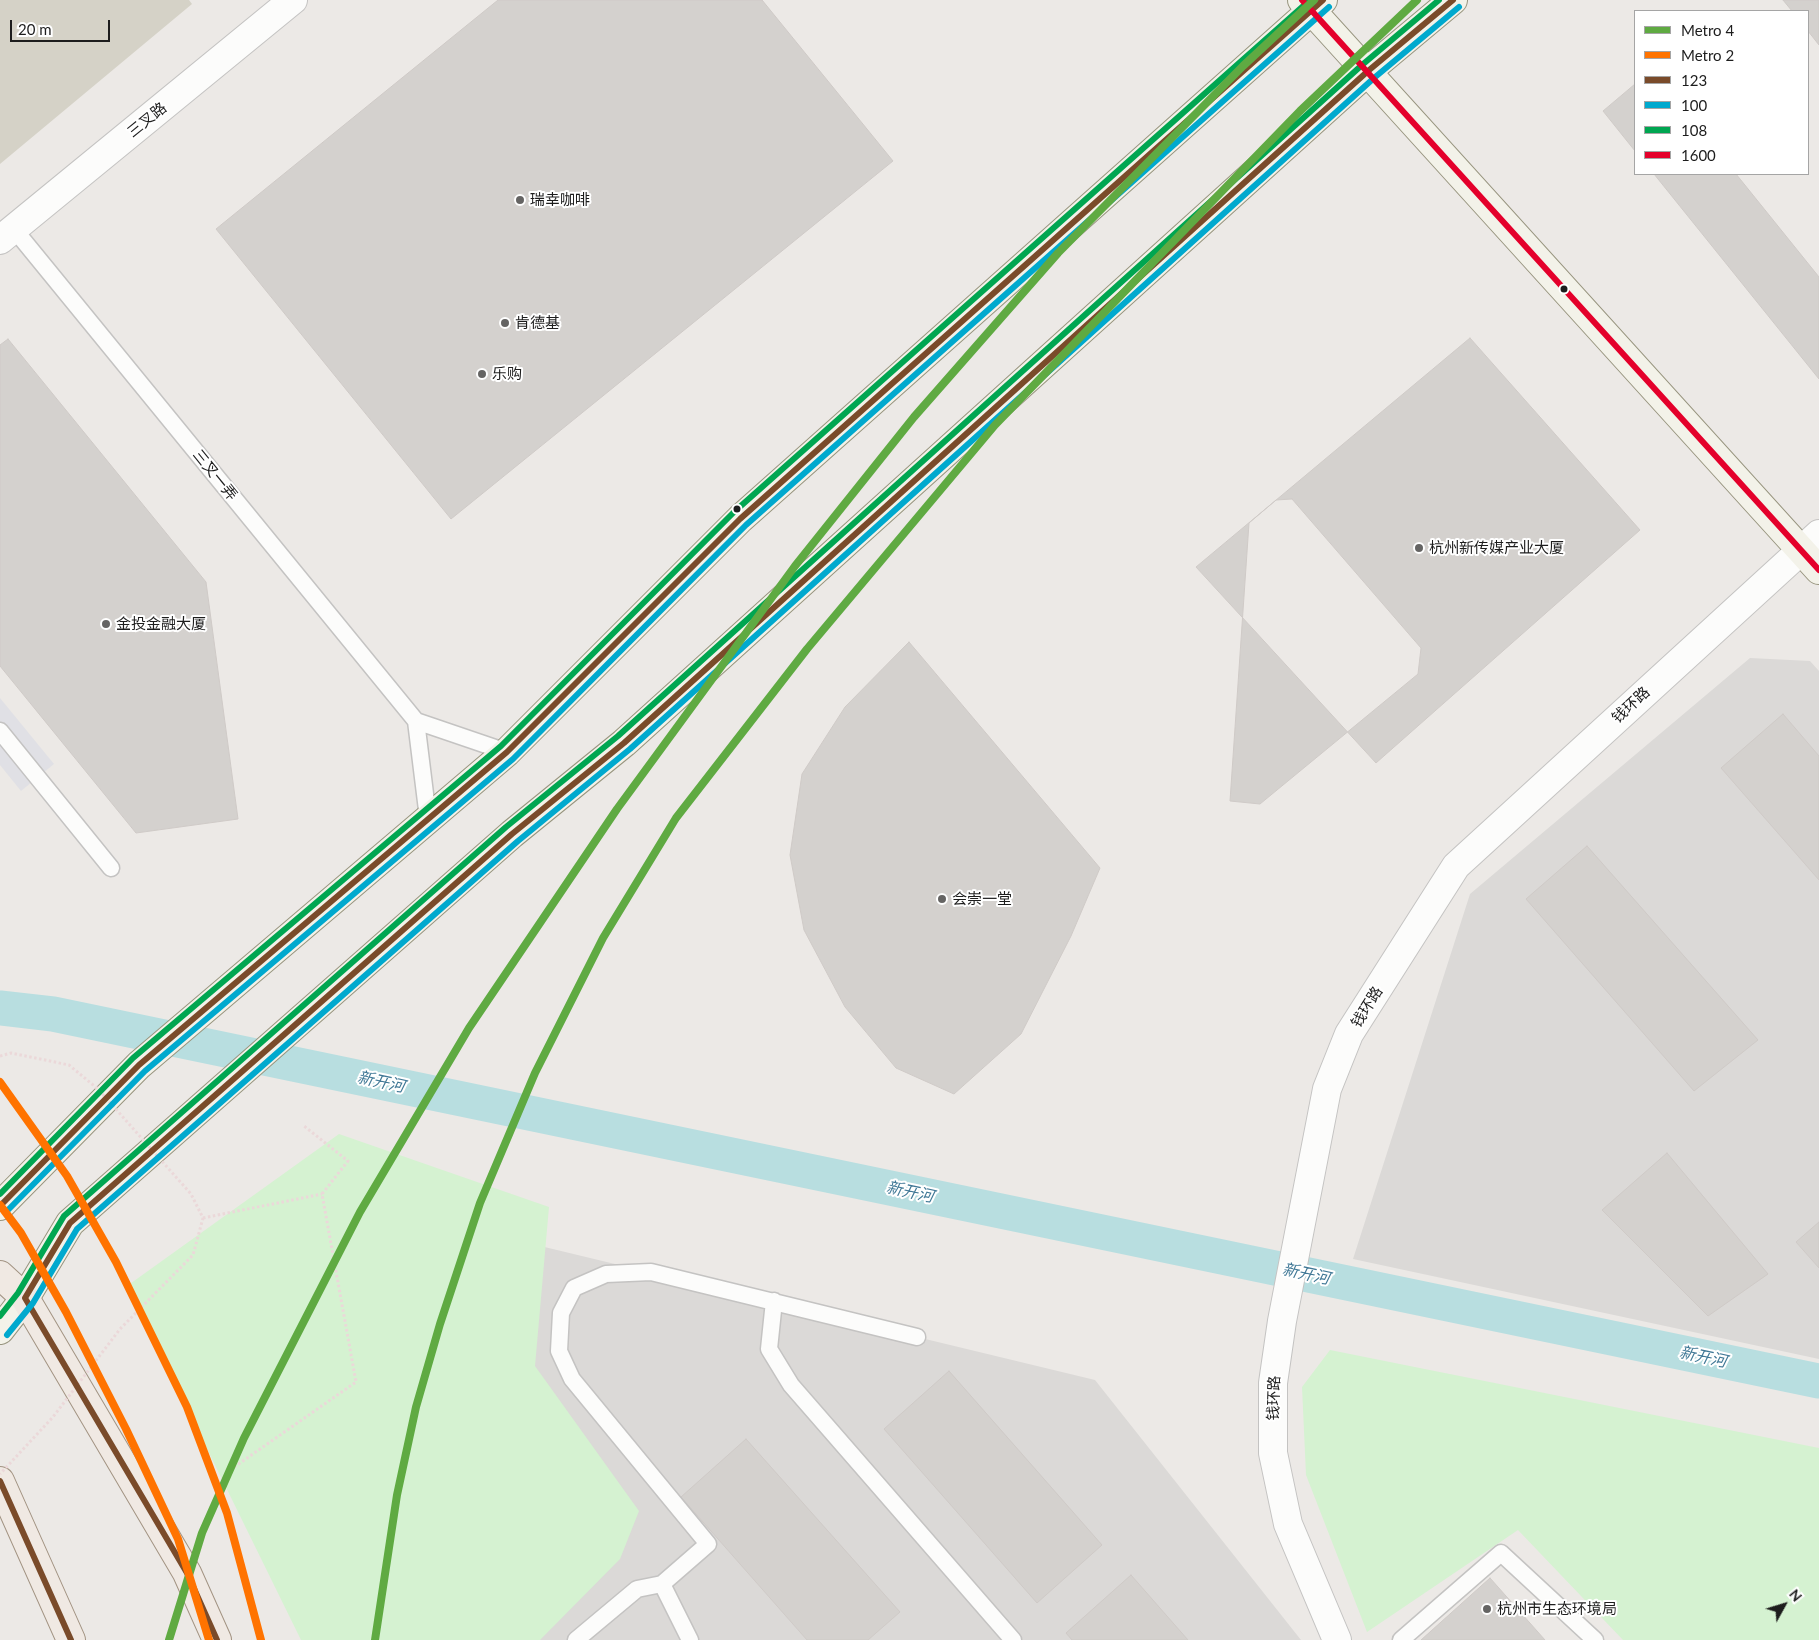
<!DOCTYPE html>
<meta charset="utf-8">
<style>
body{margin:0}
#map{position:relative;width:1819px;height:1640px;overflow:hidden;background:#ece9e6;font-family:Lato,sans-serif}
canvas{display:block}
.legend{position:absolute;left:1634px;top:10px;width:175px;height:165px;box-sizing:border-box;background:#fff;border:1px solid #a5a5a5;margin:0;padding:6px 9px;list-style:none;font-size:15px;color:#1d1d1d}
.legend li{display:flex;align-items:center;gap:10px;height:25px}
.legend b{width:25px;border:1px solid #a5a5a5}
.north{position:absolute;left:1759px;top:1580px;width:50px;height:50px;-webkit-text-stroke:4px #fff;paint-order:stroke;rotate:51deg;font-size:14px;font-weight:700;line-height:20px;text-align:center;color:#1d1d1d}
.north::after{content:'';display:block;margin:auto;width:18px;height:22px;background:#1d1d1d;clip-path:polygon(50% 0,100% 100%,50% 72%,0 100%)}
.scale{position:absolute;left:10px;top:20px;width:100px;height:22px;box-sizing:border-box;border:2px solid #1d1d1d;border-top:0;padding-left:6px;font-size:15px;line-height:18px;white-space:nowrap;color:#1d1d1d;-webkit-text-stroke:4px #fff;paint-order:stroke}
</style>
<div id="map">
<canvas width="1819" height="1640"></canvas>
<ul class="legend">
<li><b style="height:6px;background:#5faa42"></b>Metro 4</li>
<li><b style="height:6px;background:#ff7300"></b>Metro 2</li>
<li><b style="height:6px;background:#7a4b2a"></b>123</li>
<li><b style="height:6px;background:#00a9ce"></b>100</li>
<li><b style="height:6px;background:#00a651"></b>108</li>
<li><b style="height:6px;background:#e4002b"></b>1600</li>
</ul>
<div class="north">N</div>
<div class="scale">20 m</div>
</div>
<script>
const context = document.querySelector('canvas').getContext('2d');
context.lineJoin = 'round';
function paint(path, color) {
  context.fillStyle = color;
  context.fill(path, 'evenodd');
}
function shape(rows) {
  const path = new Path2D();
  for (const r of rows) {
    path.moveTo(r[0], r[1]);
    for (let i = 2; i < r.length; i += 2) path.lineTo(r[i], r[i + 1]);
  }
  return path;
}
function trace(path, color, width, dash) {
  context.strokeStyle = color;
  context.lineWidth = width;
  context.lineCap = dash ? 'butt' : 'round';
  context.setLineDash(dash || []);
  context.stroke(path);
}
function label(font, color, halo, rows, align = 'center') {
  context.font = font + ' Lato,"Noto Sans SC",sans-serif';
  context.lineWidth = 4;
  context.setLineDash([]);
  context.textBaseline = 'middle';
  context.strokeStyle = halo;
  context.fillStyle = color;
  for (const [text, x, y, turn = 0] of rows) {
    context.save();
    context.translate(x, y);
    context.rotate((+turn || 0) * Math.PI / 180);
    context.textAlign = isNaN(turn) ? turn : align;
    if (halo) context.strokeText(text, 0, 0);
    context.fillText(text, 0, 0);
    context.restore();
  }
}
paint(shape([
 [1750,658,1810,661,1819,671,1819,1359,1353,1259,1470,894],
 [379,1207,1095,1380,1301,1640,434,1640]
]), '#dbd9d7');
paint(shape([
 [0,0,189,0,192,4,0,164]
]), '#d5d2c7');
paint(shape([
 [339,1134,549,1207,535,1366,639,1511,620,1559,540,1640,301,1640,127,1286],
 [1330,1350,1819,1448,1819,1640,1623,1640,1518,1530,1367,1632,1306,1475,1302,1387]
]), '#d5f2d1');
paint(shape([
 [0,698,54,764,21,791,0,765]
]), '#e0e0e5');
trace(shape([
 [0,1008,53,1014,1819,1381]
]), '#b8dee0', 35);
const building = shape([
 [498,0,762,0,893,161,451,519,216,229,498,0],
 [1783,0,1819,0,1819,45,1808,31,1808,11,1792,11,1783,0],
 [1635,84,1635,151,1603,111,1635,84],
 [1654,174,1736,174,1819,277,1819,379,1654,174],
 [1470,338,1640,530,1376,763,1196,567,1470,338],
 [8,339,206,582,238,819,136,833,0,666,0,345,8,339],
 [1292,499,1421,648,1418,674,1260,804,1230,801,1249,523,1276,500,1292,499],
 [909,642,1100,868,1071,936,1021,1034,954,1094,896,1068,845,1007,804,930,790,855,802,774,845,707,909,642],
 [1783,714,1819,756,1819,880,1721,768,1783,714],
 [1587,846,1758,1040,1694,1091,1526,899,1587,846],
 [1667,1153,1768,1274,1708,1316,1602,1210,1667,1153],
 [1819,1222,1819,1268,1796,1242,1819,1222],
 [949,1371,1102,1545,1037,1603,884,1429,949,1371],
 [746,1439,900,1612,868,1640,807,1640,681,1497,746,1439],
 [1131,1575,1188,1640,1072,1640,1066,1633,1131,1575],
 [1490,1578,1545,1640,1421,1640,1490,1578]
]);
paint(building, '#d4d1ce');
trace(building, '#cfcac7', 1);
const lane = shape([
 [14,229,416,721,507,752],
 [416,721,428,818],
 [0,731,111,868],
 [774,1301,769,1349,791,1385,1013,1640],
 [576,1640,637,1589,662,1584],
 [690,1640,662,1584,708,1544,572,1379,559,1351,561,1313,574,1288,606,1274,651,1272,917,1337],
 [1401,1640,1501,1553,1595,1640]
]);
const street = shape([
 [0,240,293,0],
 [1337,1640,1288,1524,1273,1453,1273,1383,1282,1321,1327,1089,1349,1034,1456,866,1819,534]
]);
const secondary = shape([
 [1302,0,1819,570],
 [0,1206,139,1065,507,752,740,519,1323,0],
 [0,1330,25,1298,70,1223,512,834,624,743,1368,71,1453,0]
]);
const primary = shape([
 [0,1275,25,1298,187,1573,217,1640],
 [0,1481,71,1640]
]);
trace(lane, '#c4c3c2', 19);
trace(street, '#c4c3c2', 30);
trace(secondary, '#97947e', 30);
trace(primary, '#a29382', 30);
trace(shape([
 [203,1218,322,1194],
 [230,1470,356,1382,322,1194,348,1161,304,1126]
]), '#ebd8d9', 3, [2.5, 2.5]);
trace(lane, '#fcfcfb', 16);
trace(street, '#fcfcfb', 28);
trace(secondary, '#f3f2e9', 28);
trace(primary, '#f0e9e3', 28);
trace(shape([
 [0,1056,11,1053,69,1065,98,1089,191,1194,203,1218,193,1255,120,1329,53,1417,0,1474]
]), '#ebd8d9', 3, [2.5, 2.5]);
trace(shape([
 [0,1206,139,1065,507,752,740,519,1323,0],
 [0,1481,71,1640],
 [217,1640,187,1573,25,1298,70,1223,512,834,624,743,1368,71,1453,0]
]), '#7a4b2a', 6);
trace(shape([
 [6,1212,145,1071,513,759,746,525,1329,7],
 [7,1335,33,1303,77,1229,518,841,630,749,1374,78,1459,7]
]), '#00a9ce', 6);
trace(shape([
 [0,1194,133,1058,501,746,734,512,1310,0],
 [0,1316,18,1293,64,1216,506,827,618,736,1362,65,1439,0]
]), '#00a651', 6);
trace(shape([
 [1302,0,1819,570]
]), '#e4002b', 6);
trace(shape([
 [169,1640,202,1533,244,1438,360,1212,469,1028,617,809,795,566,914,417,1058,253,1243,66,1314,0],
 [375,1640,397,1495,416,1407,440,1324,480,1203,535,1073,603,938,676,818,807,649,995,425,1300,111,1417,0]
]), '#5faa42', 8);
trace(shape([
 [0,1082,67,1176,116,1262,187,1407,227,1513,261,1640],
 [0,1205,21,1233,66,1312,126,1429,178,1539,209,1640]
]), '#ff7300', 8);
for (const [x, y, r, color] of [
 [520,200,5,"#656463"],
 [1564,289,4.5,"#1d1d1d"],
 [505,323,5,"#656463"],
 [482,374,5,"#656463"],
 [737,509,4.5,"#1d1d1d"],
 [1419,548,5,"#656463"],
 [106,624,5,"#656463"],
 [942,899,5,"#656463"],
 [1487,1609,5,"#656463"]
]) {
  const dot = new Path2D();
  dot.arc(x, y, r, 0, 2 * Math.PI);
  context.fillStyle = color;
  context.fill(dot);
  trace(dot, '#fff', 2);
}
label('15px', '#1d1d1d', '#fff', [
 ["三叉路",147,120,-39],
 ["三叉一弄",215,475,51],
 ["钱环路",1631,705,-43],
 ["钱环路",1367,1007,-58],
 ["钱环路",1274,1398,-88]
]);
label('15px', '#1d1d1d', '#fff', [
 ["瑞幸咖啡",530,200],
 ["肯德基",515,323],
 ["乐购",492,374],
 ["杭州新传媒产业大厦",1429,548],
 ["金投金融大厦",116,624],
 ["会崇一堂",952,899],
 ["杭州市生态环境局",1497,1609]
], 'left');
label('italic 16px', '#407896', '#fff', [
 ["新开河",381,1082,12],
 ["新开河",910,1192,12],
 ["新开河",1306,1274,12],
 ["新开河",1703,1357,12]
]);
</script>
